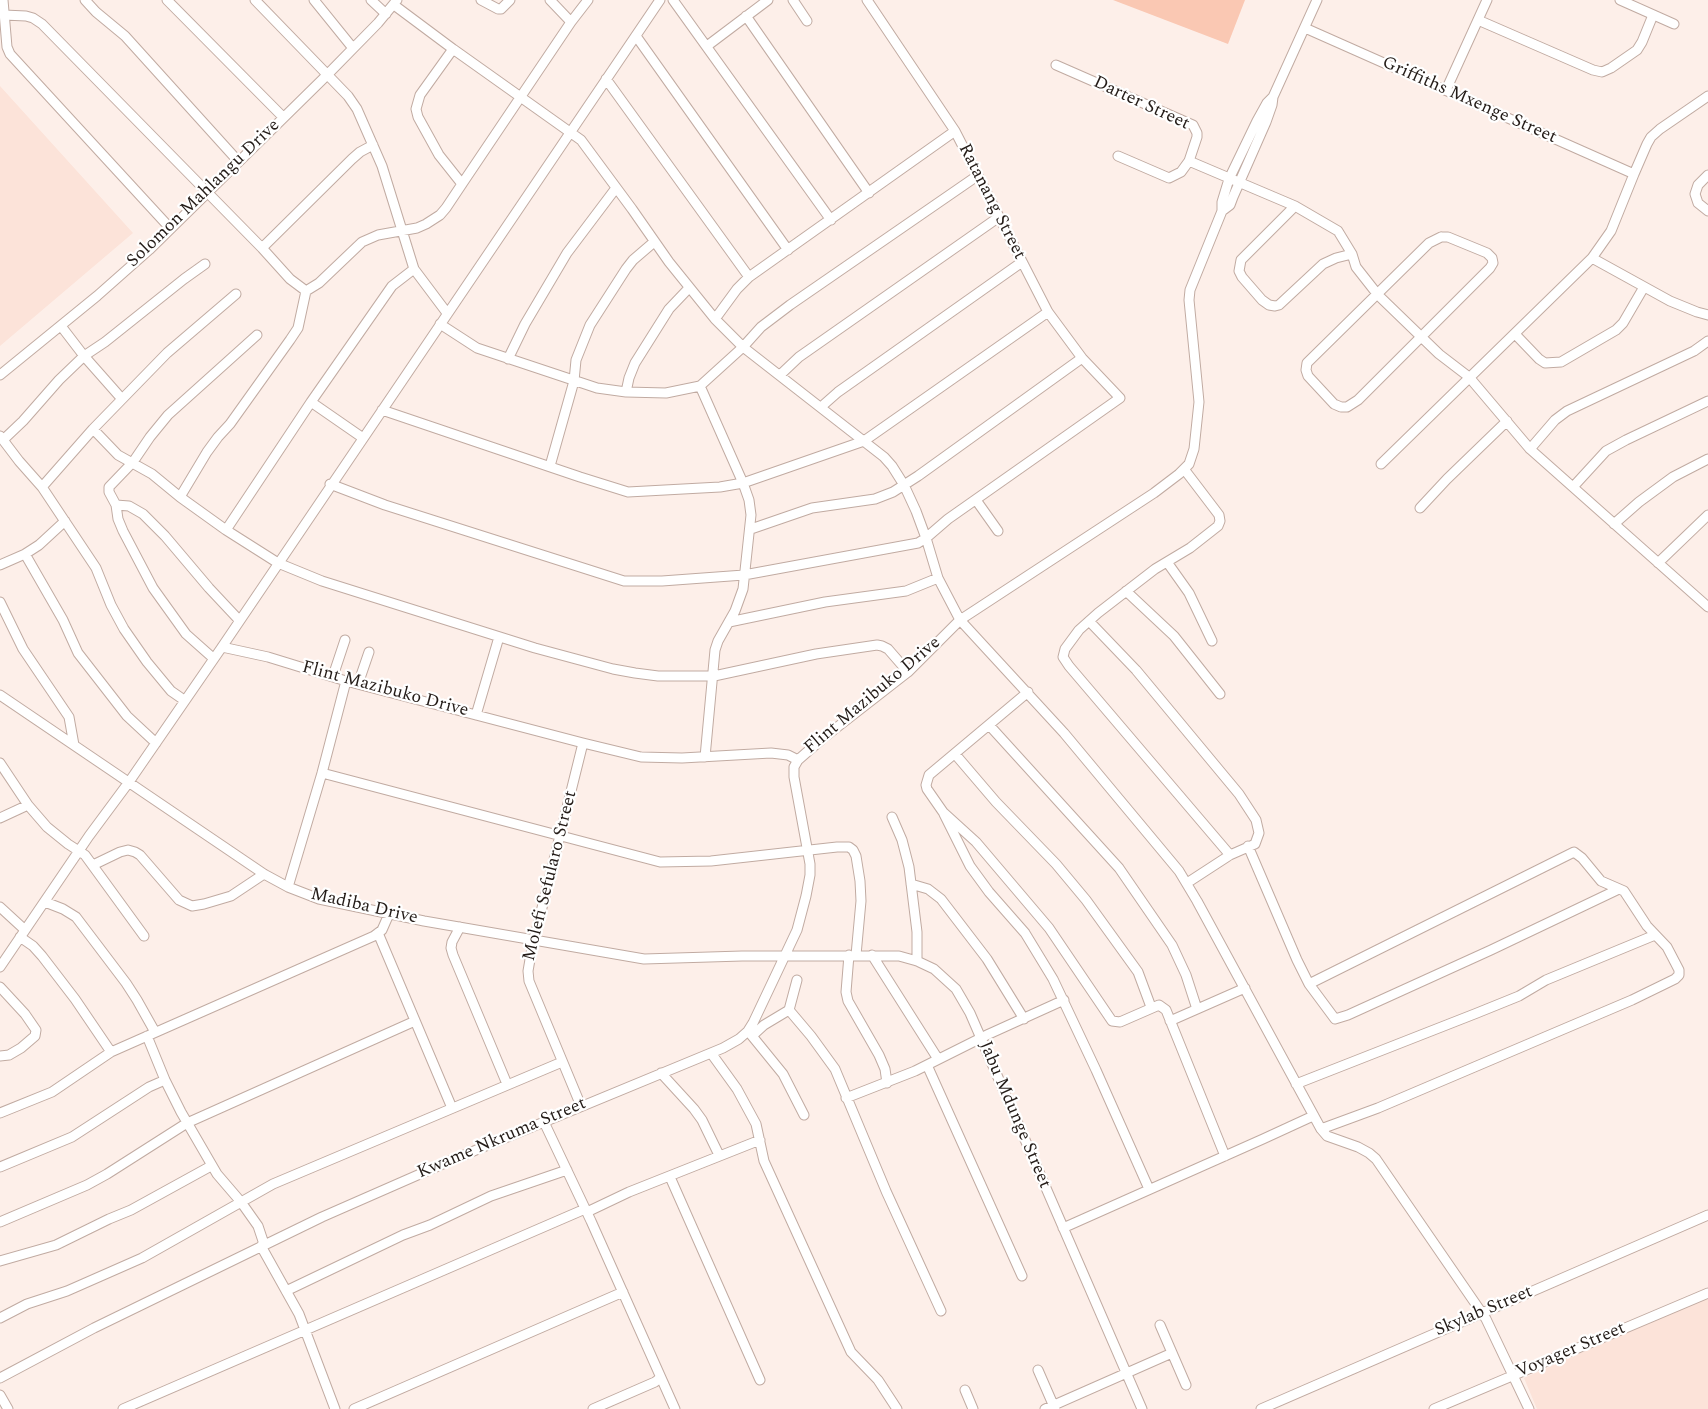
<!DOCTYPE html>
<style>
body{margin:0}
canvas{display:block;background:#fdefe9}
</style>
<canvas width="1708" height="1409"></canvas>
<script>
const context = document.querySelector('canvas').getContext('2d');
context.lineJoin = 'round';
function paint(path, color) {
  context.fillStyle = color;
  context.fill(path, 'evenodd');
}
function shape(rows) {
  const path = new Path2D();
  for (const r of rows) {
    path.moveTo(r[0], r[1]);
    for (let i = 2; i < r.length; i += 2) path.lineTo(r[i], r[i + 1]);
  }
  return path;
}
function trace(path, color, width, dash) {
  context.strokeStyle = color;
  context.lineWidth = width;
  context.lineCap = dash ? 'butt' : 'round';
  context.setLineDash(dash || []);
  context.stroke(path);
}
function label(font, color, halo, rows, align = 'center') {
  context.font = font + ' Spectral,serif';
  context.lineWidth = 4.5;
  context.setLineDash([]);
  context.textBaseline = 'middle';
  context.strokeStyle = halo;
  context.fillStyle = color;
  for (const [text, x, y, turn = 0] of rows) {
    context.save();
    context.translate(x, y);
    context.rotate((+turn || 0) * Math.PI / 180);
    context.textAlign = isNaN(turn) ? turn : align;
    if (halo) context.strokeText(text, 0, 0);
    context.fillText(text, 0, 0);
    context.restore();
  }
}
paint(shape([
 [0,86,133,233,0,346],
 [1708,1297,1708,1409,1537,1409,1524,1378]
]), '#fce3d9');
paint(shape([
 [1113,0,1245,0,1228,44]
]), '#fac8b3');
const minor = shape([
 [3,0,7,47,10,54,170,228],
 [85,0,96,12,125,36,238,161],
 [167,0,283,117],
 [255,0,348,96,357,109,382,166,414,269,447,313],
 [314,0,352,47],
 [371,0,386,14],
 [481,0,498,9,501,9,510,0],
 [550,0,571,22],
 [673,0,831,220],
 [793,0,807,21],
 [1620,0,1674,24],
 [394,5,453,49,581,140,632,209,669,262,715,319,743,347,884,457,892,466,904,485,916,511,926,538,938,578,960,620,1064,733,1179,871,1197,901,1321,1129,1327,1136,1358,1147,1369,1153,1376,1159,1486,1319,1529,1409],
 [4,15,26,16,33,18,42,24,262,248,290,279,306,291,319,283,362,242,378,235,417,228,426,224,440,215,446,208,462,184,571,22,588,0],
 [746,16,869,193],
 [1478,20,1593,70,1602,72,1611,68,1637,50,1642,42,1653,15],
 [1305,28,1634,174],
 [636,36,788,250],
 [707,46,768,0],
 [453,49,420,95,416,109,418,117,439,155,462,184],
 [1056,65,1193,125,1197,133,1197,137,1189,161,1295,206,1338,231,1352,254,1356,267,1378,295,1439,354,1469,377,1530,449,1708,607],
 [606,79,749,277],
 [1446,90,1487,0],
 [1118,156,1169,178,1181,172,1189,161],
 [1708,175,1698,185,1695,194,1698,203,1708,211],
 [1295,206,1241,260,1239,271,1242,277,1262,300,1269,305,1275,306,1279,305,1323,264,1336,258,1352,254],
 [1222,211,1230,205,1233,197,1266,122,1272,105,1273,97,1317,0],
 [1441,237,1448,237,1487,253,1492,258,1493,263,1490,268,1358,400,1347,407,1341,407,1334,404,1308,376,1306,370,1307,363,1429,243,1441,237],
 [262,248,352,159,360,152,373,145],
 [1592,258,1670,301,1697,312,1708,315],
 [715,319,737,289,749,277,955,131],
 [440,324,477,348,597,388,626,392,666,393,700,386,743,347,761,327,790,305,977,176],
 [61,326,84,356,122,399],
 [1515,334,1539,359,1545,363,1561,362,1616,330,1623,323,1644,287],
 [508,359,525,324,567,253,616,188],
 [0,375,97,296,149,250,327,75,378,23,397,0],
 [780,375,799,357,999,217],
 [700,386,743,483,749,500,751,515,743,589,735,611,718,641,715,650,705,757],
 [626,392,629,378,635,363,669,309,689,288],
 [311,402,363,438],
 [821,407,838,392,1022,262],
 [382,410,580,477,628,492,720,487,743,483,864,441,1048,312],
 [93,429,118,455,152,474,180,497,226,530,278,563,322,581,535,648,613,669,635,673,658,676,714,676,816,654,877,645,882,646,888,649,908,672],
 [0,436,19,461,42,487,96,568,111,605,124,629,147,662,171,691,184,700],
 [3,440,23,421,59,380,84,356,105,342,184,279,205,264],
 [1530,449,1555,420,1567,411,1694,351,1708,341],
 [1381,464,1592,258,1611,231,1634,174,1647,144,1651,137,1660,129,1708,96],
 [550,466,574,381,576,360,590,325,626,269,633,260,654,242],
 [1184,469,1219,515,1220,521,1218,526,1190,548,1155,569,1098,613,1079,630,1065,649,1063,657,1069,666,1230,855],
 [330,484,385,505,624,581,662,581,744,575,918,543,926,538,948,519,1120,398,1082,358,1048,312,955,131,867,0],
 [42,487,93,429,167,353,236,294],
 [1573,487,1606,451,1626,440,1708,401],
 [180,497,207,452,218,437,230,424,290,340,298,328,306,291],
 [976,500,998,531],
 [116,505,129,506,143,514,165,536,209,588,239,620],
 [1420,508,1447,479,1507,421],
 [1614,524,1639,502,1673,477,1708,459],
 [751,529,812,508,875,499,893,492,918,476,1082,358],
 [226,530,311,402,392,286,414,269],
 [25,554,63,620,78,653,127,716,156,743],
 [1167,562,1189,593,1212,641],
 [1658,563,1708,515],
 [0,565,25,554,39,545,65,521],
 [1126,591,1174,636,1220,694],
 [0,602,23,649,69,717,74,745],
 [1089,621,1136,670,1239,794,1256,820,1259,833,1255,844,1230,855,1187,883],
 [729,622,825,602,906,591,938,578],
 [222,647,268,657,346,681,583,743,641,757,682,758,771,753,788,755,798,760,822,739,908,672,960,620,1154,493,1179,474,1189,464,1194,449,1199,402,1189,300,1190,290,1222,211,1222,202,1229,179,1257,121,1267,103,1273,97],
 [213,658,186,634,153,588,123,531,118,519,116,505,109,492,109,487,133,462,150,437,168,415,257,335],
 [333,676,345,640],
 [358,684,369,652],
 [1028,692,929,775,926,785,927,789,943,812,976,842,1049,928,1112,1021,1120,1022,1159,1005,1166,1010,1225,1156],
 [0,695,264,874,288,887,319,899,424,921,644,959,742,956,899,956,917,961,934,969,956,989,970,1013,1142,1409],
 [476,715,499,637],
 [989,725,1119,868,1172,945,1186,975,1197,1009],
 [955,754,996,802,1056,864,1086,900,1138,972,1151,1007],
 [0,763,28,805,47,827,68,844,85,855,144,936],
 [322,773,660,862,711,861,837,847,849,847,853,850,856,856,860,881,861,901,856,955],
 [944,814,970,866,989,892,1025,933,1053,979,1096,1070,1149,1189],
 [892,817,902,840,909,867,917,932,917,961],
 [0,818,28,805],
 [1248,846,1297,960,1309,984,1335,1019,1348,1015,1491,950,1619,889],
 [93,865,120,852,128,850,135,852,140,855,179,900,192,906,204,904,231,896,264,874],
 [911,884,928,889,941,899,987,959,1024,1019],
 [288,887,322,773,346,681],
 [45,902,63,909,76,917,126,983,137,1000,155,1032],
 [0,907,25,930],
 [460,927,452,942,451,948,453,955,507,1084],
 [378,933,452,1108],
 [20,937,33,946,42,956,75,999,111,1052],
 [849,955,846,992,848,1001,879,1055,885,1069,887,1083],
 [872,955,938,1059],
 [0,967,89,836,129,782,222,647,660,0],
 [1309,984,1574,852,1582,858,1601,881,1624,891,1647,926,1667,947,1679,970,1679,975,1675,979,1632,1000,1378,1108,1321,1129],
 [0,987,25,1014,36,1030,35,1036,21,1048,9,1055,0,1056],
 [789,1010,811,1036,835,1069,886,1191,941,1311],
 [1170,1021,1245,988],
 [748,1031,783,1074,804,1115],
 [147,1036,165,1080,181,1112,217,1174,241,1202,258,1226,264,1244],
 [752,1036,764,1025,789,1010,797,980],
 [711,1053,737,1089,756,1124,764,1161,851,1352,878,1380,897,1409],
 [927,1065,1022,1276],
 [661,1073,694,1109,702,1120,719,1155],
 [1296,1084,1477,1013,1519,996,1546,980,1655,935],
 [846,1098,915,1071,989,1034,1064,1000],
 [581,1106,529,981,528,971,532,948,583,743],
 [0,1113,52,1092,111,1052,374,936,382,930,389,914],
 [544,1122,591,1221,675,1409],
 [0,1167,72,1137,149,1087,165,1080],
 [670,1177,760,1380],
 [587,1212,629,1192,760,1140],
 [0,1222,87,1185,107,1174,187,1123,415,1021],
 [1063,1228,1263,1139,1313,1116],
 [261,1246,299,1314,335,1409],
 [0,1261,56,1245,109,1219,131,1210,211,1166],
 [286,1291,403,1235,430,1225,491,1196,567,1170],
 [0,1318,27,1304,67,1291,142,1258,273,1184,562,1062],
 [1160,1325,1186,1385],
 [1038,1370,1055,1409],
 [0,1378,94,1328,322,1217,452,1160,723,1048,739,1039,748,1031,753,1023,797,930,806,896,810,875,810,864,794,777,794,767,798,760],
 [965,1390,973,1409],
 [0,1395,8,1409],
 [123,1409,585,1209],
 [354,1409,623,1292],
 [593,1409,655,1382,660,1378],
 [1045,1409,1172,1353],
 [1261,1409,1708,1215],
 [1434,1409,1708,1293]
]);
trace(minor, '#c1aba2', 11);
trace(minor, '#fff', 9);
label('18px', '#231b17', '#fff', [
 ["Griffiths Mxenge Street",1469,101,24],
 ["Darter Street",1141,104,25],
 ["Solomon Mahlangu Drive",204,194,-44],
 ["Ratanang Street",991,202,63],
 ["Flint Mazibuko Drive",385,690,15],
 ["Flint Mazibuko Drive",873,696,-40],
 ["Molefi Sefularo Street",551,876,-76],
 ["Madiba Drive",364,907,13],
 ["Jabu Mdunge Street",1014,1115,67],
 ["Kwame Nkruma Street",502,1139,-23],
 ["Skylab Street",1484,1312,-23],
 ["Voyager Street",1571,1351,-23]
]);
</script>
